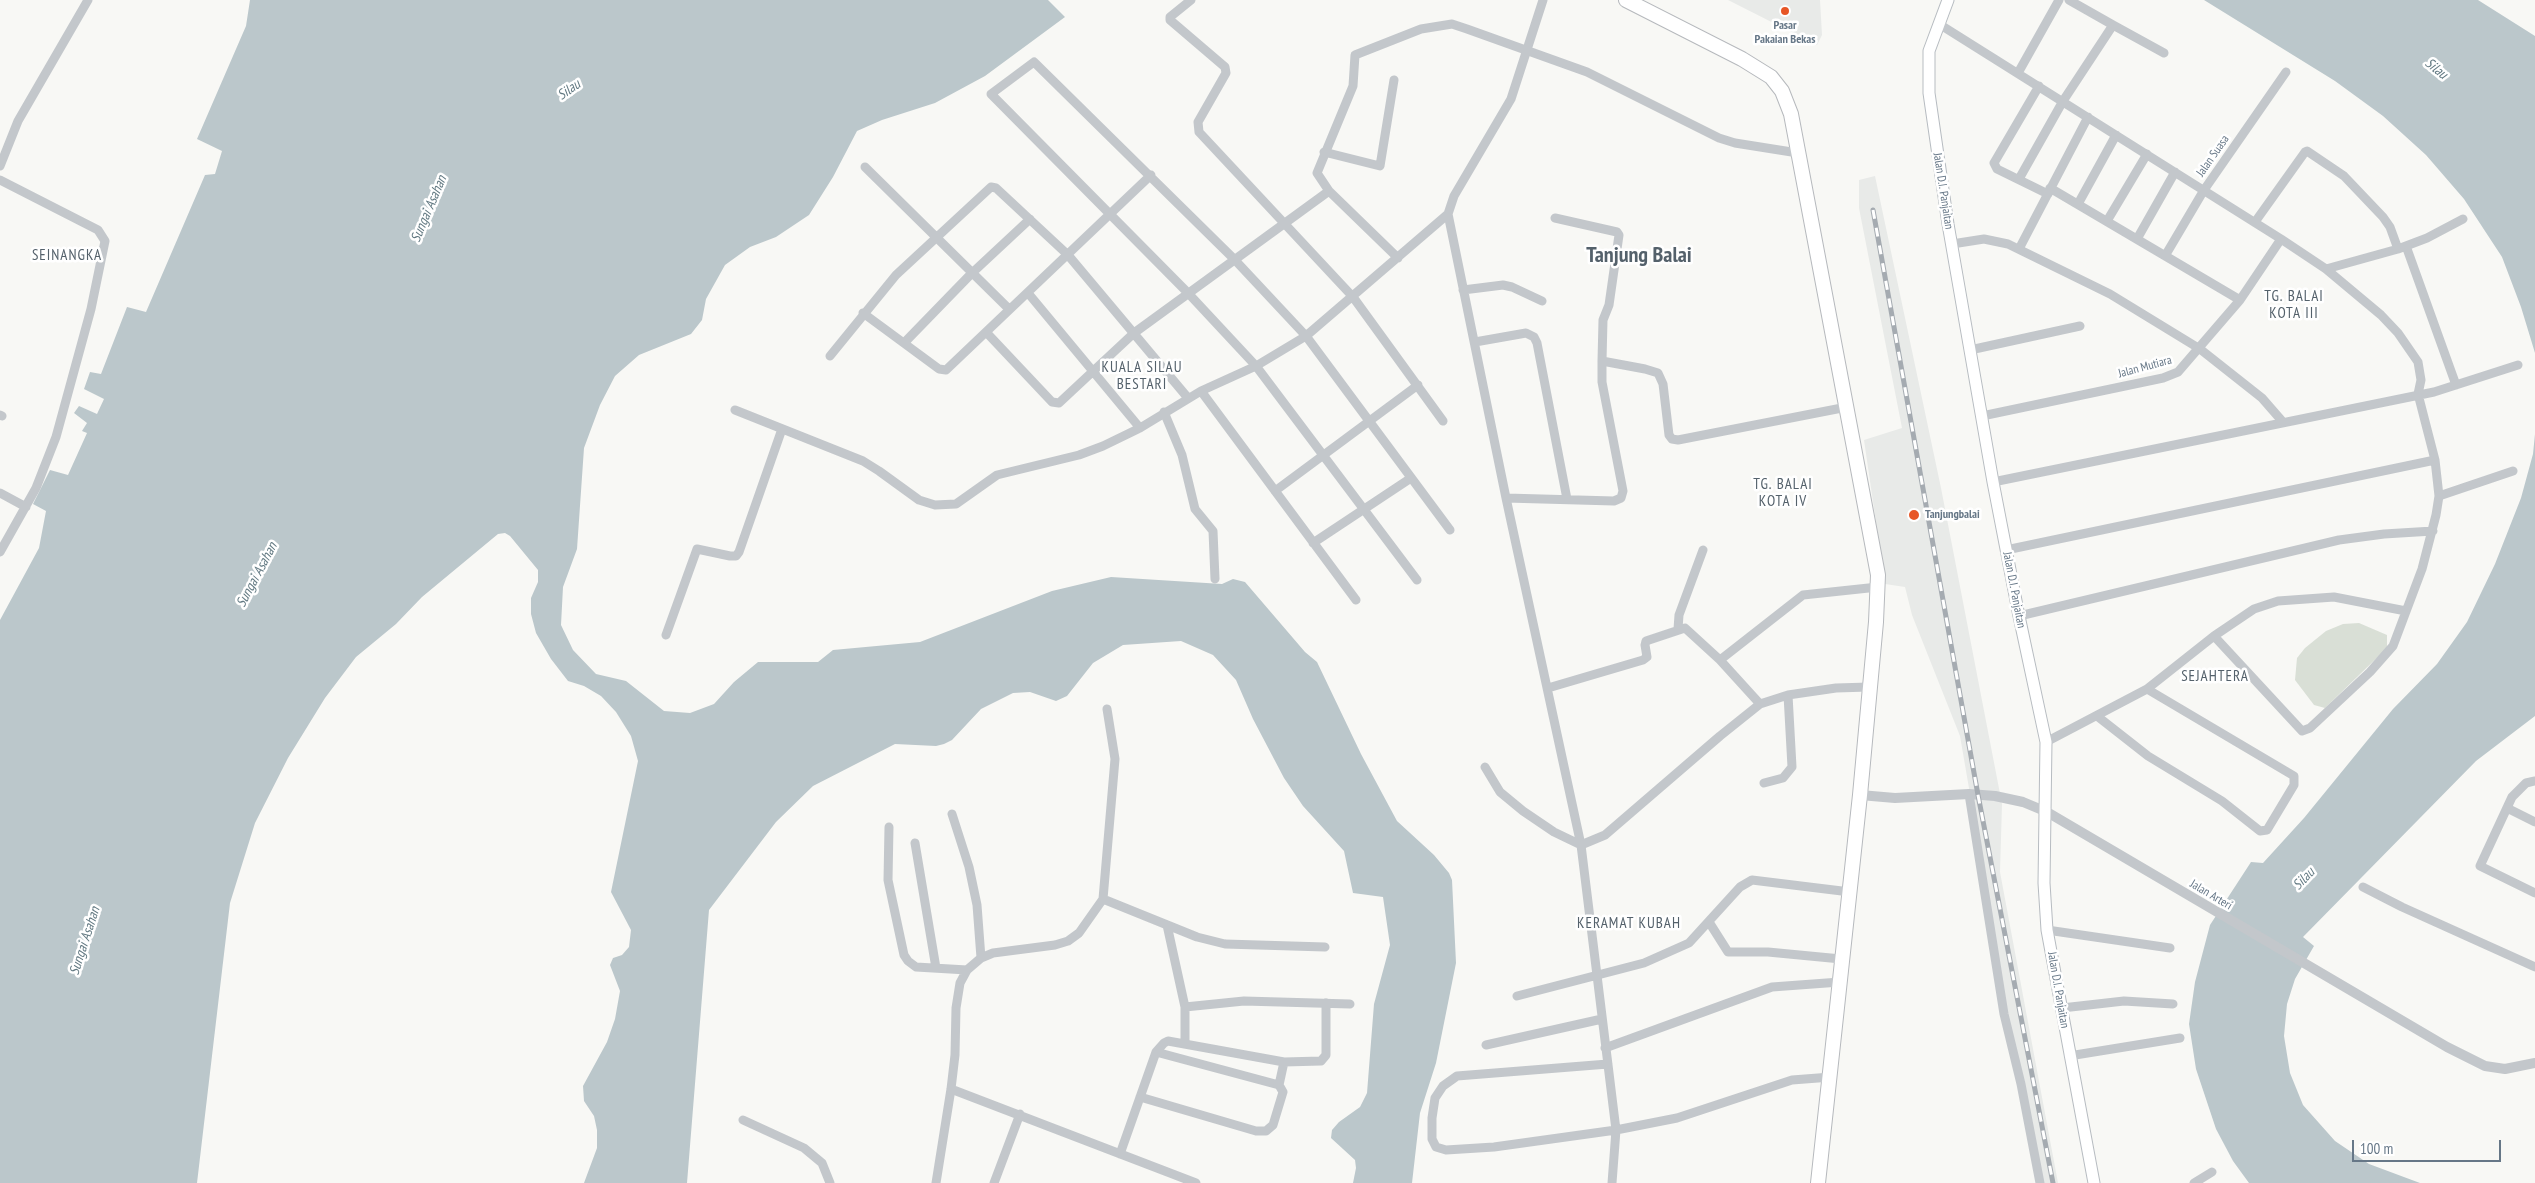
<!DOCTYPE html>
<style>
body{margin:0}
#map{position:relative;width:2535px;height:1183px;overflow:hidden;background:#f8f8f5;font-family:"PT Sans Narrow",sans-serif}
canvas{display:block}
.scale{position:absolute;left:2352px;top:1140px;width:149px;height:22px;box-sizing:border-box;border:2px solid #667787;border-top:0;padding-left:6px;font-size:15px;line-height:18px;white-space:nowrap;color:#667787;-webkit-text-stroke:4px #fff;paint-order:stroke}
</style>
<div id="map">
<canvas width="2535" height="1183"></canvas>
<div class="scale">100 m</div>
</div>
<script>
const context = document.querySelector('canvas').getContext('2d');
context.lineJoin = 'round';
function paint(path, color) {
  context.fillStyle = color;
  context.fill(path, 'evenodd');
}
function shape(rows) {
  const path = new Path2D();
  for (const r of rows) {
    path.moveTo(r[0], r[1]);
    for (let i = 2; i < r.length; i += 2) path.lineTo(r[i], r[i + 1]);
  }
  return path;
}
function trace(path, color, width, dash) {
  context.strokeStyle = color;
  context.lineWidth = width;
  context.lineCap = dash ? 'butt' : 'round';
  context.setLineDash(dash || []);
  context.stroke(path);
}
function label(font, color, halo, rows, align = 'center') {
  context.font = font + ' "PT Sans Narrow",sans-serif';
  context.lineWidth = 5;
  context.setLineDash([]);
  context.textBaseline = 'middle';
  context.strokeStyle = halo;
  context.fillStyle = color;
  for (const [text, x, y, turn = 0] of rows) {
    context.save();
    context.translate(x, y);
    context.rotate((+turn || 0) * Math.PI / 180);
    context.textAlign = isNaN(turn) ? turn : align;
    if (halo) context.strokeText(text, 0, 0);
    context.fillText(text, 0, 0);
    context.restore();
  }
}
paint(shape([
 [1728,0,1820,0,1822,35,1817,45],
 [1875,176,1941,488,2002,804,2000,872,2058,1183,2037,1183,1960,736,1912,615,1905,587,1885,584,1864,440,1902,428,1859,208,1859,180]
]), '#e8eae8');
paint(shape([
 [2359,623,2387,635,2387,648,2325,708,2314,705,2295,680,2297,658,2305,648,2326,631,2343,624]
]), '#d9dfd6');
paint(shape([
 [250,0,1048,0,1065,17,985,76,935,103,882,120,857,131,833,177,809,215,776,237,750,247,725,265,706,299,702,320,691,334,639,355,615,376,600,405,584,448,577,549,563,587,561,625,573,650,596,674,626,681,664,711,690,713,714,704,734,682,758,662,818,662,833,650,920,642,1052,591,1111,577,1222,584,1233,579,1245,582,1305,652,1317,662,1361,754,1397,821,1434,855,1449,873,1452,880,1456,963,1436,1063,1420,1113,1412,1183,1353,1183,1356,1168,1355,1160,1331,1138,1332,1130,1339,1122,1360,1107,1367,1093,1374,1004,1390,945,1383,897,1353,893,1344,851,1303,806,1284,778,1253,719,1236,680,1213,655,1181,641,1123,645,1093,663,1067,696,1056,701,1030,692,1013,693,981,709,952,740,944,744,936,746,895,744,813,786,776,822,709,910,687,1183,584,1183,597,1148,597,1130,594,1116,584,1101,583,1086,607,1042,615,1019,620,991,610,965,613,958,622,955,629,947,631,930,611,892,638,761,631,736,616,712,601,696,584,686,568,681,551,659,536,633,531,614,531,598,538,582,538,570,510,536,505,533,498,534,422,597,396,624,356,657,325,698,288,758,255,823,230,903,197,1183,0,1183,0,620,39,548,46,511,33,504,50,470,68,475,87,433,82,431,87,423,74,413,79,406,97,414,104,399,84,389,90,372,101,374,127,307,146,312,205,175,215,174,222,151,197,139,246,26],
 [2204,0,2478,0,2535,36,2535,353,2521,307,2502,257,2464,199,2426,155,2383,116,2335,81],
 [2535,434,2535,716,2476,761,2303,937,2314,946,2295,979,2287,1004,2284,1036,2290,1073,2303,1105,2335,1141,2369,1164,2420,1183,2249,1183,2233,1161,2216,1129,2196,1069,2189,1024,2195,982,2210,925,2251,862,2263,863,2304,818,2393,709,2437,664,2467,622,2495,564,2521,498,2533,454]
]), '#bbc7cb');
const secondary = shape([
 [1948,0,1929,51,1929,93,1948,224,1993,482,2019,616,2046,742,2044,883,2047,930,2094,1183]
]);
const trunk = shape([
 [1626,0,1742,59,1771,77,1782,91,1791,114,1878,575,1876,622,1860,795,1818,1183]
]);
trace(secondary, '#b7bcc1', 13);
trace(trunk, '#b6b9bd', 16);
trace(shape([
 [1191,0,1170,17,1170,20,1225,67,1226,73,1198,122,1199,132,1353,297,1443,421],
 [1543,0,1511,99,1454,196,1448,214,1506,498,1581,845,1616,1130,1612,1183],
 [1939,24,2281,239,2326,269,2381,315,2398,333,2418,362,2421,380,2418,394,2435,460,2439,496,2436,515,2422,569,2393,646,2370,672,2310,728,2302,731,2214,636],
 [2113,25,2164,53],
 [2018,73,2059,0],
 [2039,86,1994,163,1997,169,2048,194],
 [1324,152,1380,166,1394,80],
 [0,166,18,121,88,0],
 [865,167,1009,309],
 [2019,179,2063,101,2113,25,2069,0],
 [0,180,98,230,105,241,91,309,56,437,36,488,0,552],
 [2050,188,2240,300],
 [2078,204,2116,135],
 [1555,218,1617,232,1619,235,1609,305,1603,320,1602,361],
 [2107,221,2147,154],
 [2255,222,2305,152,2307,151,2344,176,2383,217,2390,227,2398,249],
 [2137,239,2175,172],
 [1952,244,1984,239,2008,244,2110,294,2200,349,2262,398,2282,421],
 [2406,246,2456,385],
 [2019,249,2088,117],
 [2165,256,2204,190,2286,72],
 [1398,258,1329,191,1317,173,1353,86,1355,55,1421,29,1452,24,1467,29,1587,72,1719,138,1735,143,1798,153],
 [2326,269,2398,249,2427,238,2463,219],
 [1463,290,1503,285,1512,287,1542,301],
 [1028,293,1140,428],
 [863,313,939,369,946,370,1151,175],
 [986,332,1052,402,1059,403,1134,333,1329,191],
 [905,342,971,274,1030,219],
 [1475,342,1526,333,1534,337,1537,343,1567,499],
 [1970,350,2080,326],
 [830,356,896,275,991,187,996,188,1068,255,1188,398],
 [1201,391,1356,600],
 [735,410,863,461,879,471,919,500,935,505,956,504,997,475,1079,455,1103,446,1140,428,1201,391,1256,366,1306,336,1448,214],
 [1164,412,1182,455,1195,509,1213,531,1215,579],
 [0,415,2,416],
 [1982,416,2163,378,2178,372,2240,300,2281,239],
 [1993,482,2434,392,2518,365],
 [1275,491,1418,385],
 [0,493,26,507],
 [2439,496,2513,471],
 [1506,498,1614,501,1621,498,1623,491,1602,382,1602,361,1645,369,1658,373,1663,384,1669,435,1672,439,1678,440,1847,407],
 [1313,543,1411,478],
 [2006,550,2435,460],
 [1417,580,1256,366,1188,293,991,94,1034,62,1234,259,1306,336,1450,530],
 [2019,616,2339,540,2384,534,2433,531],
 [1678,629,1679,615,1703,550],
 [666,635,697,549,730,556,736,556,739,552,782,429],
 [1720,660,1803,595,1878,587],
 [1548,688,1643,660,1647,657,1645,645,1646,641,1685,628,1720,660,1760,704],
 [2097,716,2148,756,2222,801,2260,831,2267,830,2294,785,2294,776,2147,689],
 [2046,742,2147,689,2214,636,2254,609,2278,601,2334,597,2406,611],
 [1485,767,1500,792,1523,811,1554,832,1581,845,1605,835,1720,736,1760,704,1788,695,1836,688,1869,687],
 [2535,781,2526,783,2512,797,2480,866,2535,893],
 [1764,783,1783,778,1792,767,1788,695],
 [1969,794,2004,1014,2021,1084,2040,1183],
 [2507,808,2535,822],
 [952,814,969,867,977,905,981,958],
 [889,827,888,880,904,955,908,961,916,967,967,970],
 [915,843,936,968],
 [2363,887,2402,907,2535,967],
 [1103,899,1197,937,1225,944,1325,947],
 [1709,922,1728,952,1768,952,1841,959],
 [1167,925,1185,1007,1185,1044],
 [2047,930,2170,948],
 [1517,996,1644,963,1689,943,1740,887,1752,880,1850,892],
 [1185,1007,1244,1001,1350,1004],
 [2062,1008,2124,1001,2173,1004],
 [1486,1045,1602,1019],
 [1605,1048,1772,987,1840,982],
 [2069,1056,2180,1038],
 [1608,1064,1457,1076,1443,1086,1435,1098,1432,1118,1432,1139,1436,1147,1446,1150,1494,1147,1616,1130,1677,1118,1792,1080,1831,1077],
 [1279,1085,1284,1062],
 [951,1089,1196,1183],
 [1140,1097,1256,1131,1266,1131,1273,1125,1283,1092,1279,1085,1156,1052],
 [743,1120,804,1148,822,1163,830,1183],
 [1120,1154,1156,1052,1164,1043,1168,1041,1284,1062,1321,1061,1326,1055,1326,1003],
 [936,1183,951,1089,955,1055,956,1008,960,983,967,970,981,958,993,953,1055,945,1068,941,1079,933,1103,899,1115,759,1107,709],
 [994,1183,1020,1114],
 [2194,1183,2212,1172]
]), '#c3c7cb', 9);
trace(shape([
 [1860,795,1895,798,1969,794,1995,796,2023,802,2047,812,2447,1047,2485,1066,2505,1069,2535,1063]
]), '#c3c7cb', 10);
trace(secondary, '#fff', 11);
trace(trunk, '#fff', 14);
const rail = shape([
 [1873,210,1978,795,2053,1183]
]);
trace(rail, '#a5abb1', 5);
trace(rail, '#fff', 3, [9]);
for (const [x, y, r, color] of [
 [1785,11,5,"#e75626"],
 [1914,515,6,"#e75626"]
]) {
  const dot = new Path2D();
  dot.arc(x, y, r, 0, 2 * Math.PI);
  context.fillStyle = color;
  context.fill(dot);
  trace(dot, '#fff', 2);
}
label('bold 12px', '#667787', '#fff', [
 ["Pasar",1785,26],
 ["Pakaian Bekas",1785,40],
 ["Tanjungbalai",1925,515,"left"]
]);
label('12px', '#667787', '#fff', [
 ["Jalan Suasa",2213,156,-55],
 ["Jalan D.I. Panjaitan",1943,191,81],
 ["Jalan Mutiara",2145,367,-15],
 ["Jalan D.I. Panjaitan",2014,590,79],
 ["Jalan Arteri",2211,895,31],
 ["Jalan D.I. Panjaitan",2058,990,80]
]);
label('italic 14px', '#627982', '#fff', [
 ["Silau",2436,69,39],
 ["Silau",569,90,-35],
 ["Sungai Asahan",429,209,-67],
 ["Sungai Asahan",257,575,-62],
 ["Silau",2304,879,-46],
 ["Sungai Asahan",85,941,-72]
]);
context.letterSpacing = '1px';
label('15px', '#54616b', '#fff', [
 ["SEINANGKA",67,256],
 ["TG. BALAI",2294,297],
 ["KOTA III",2294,314],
 ["KUALA SILAU",1142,368],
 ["BESTARI",1142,385],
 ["TG. BALAI",1783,485],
 ["KOTA IV",1783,502],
 ["SEJAHTERA",2215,677],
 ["KERAMAT KUBAH",1629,924]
]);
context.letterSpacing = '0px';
label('bold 22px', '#54616b', '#fff', [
 ["Tanjung Balai",1639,256]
]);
</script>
